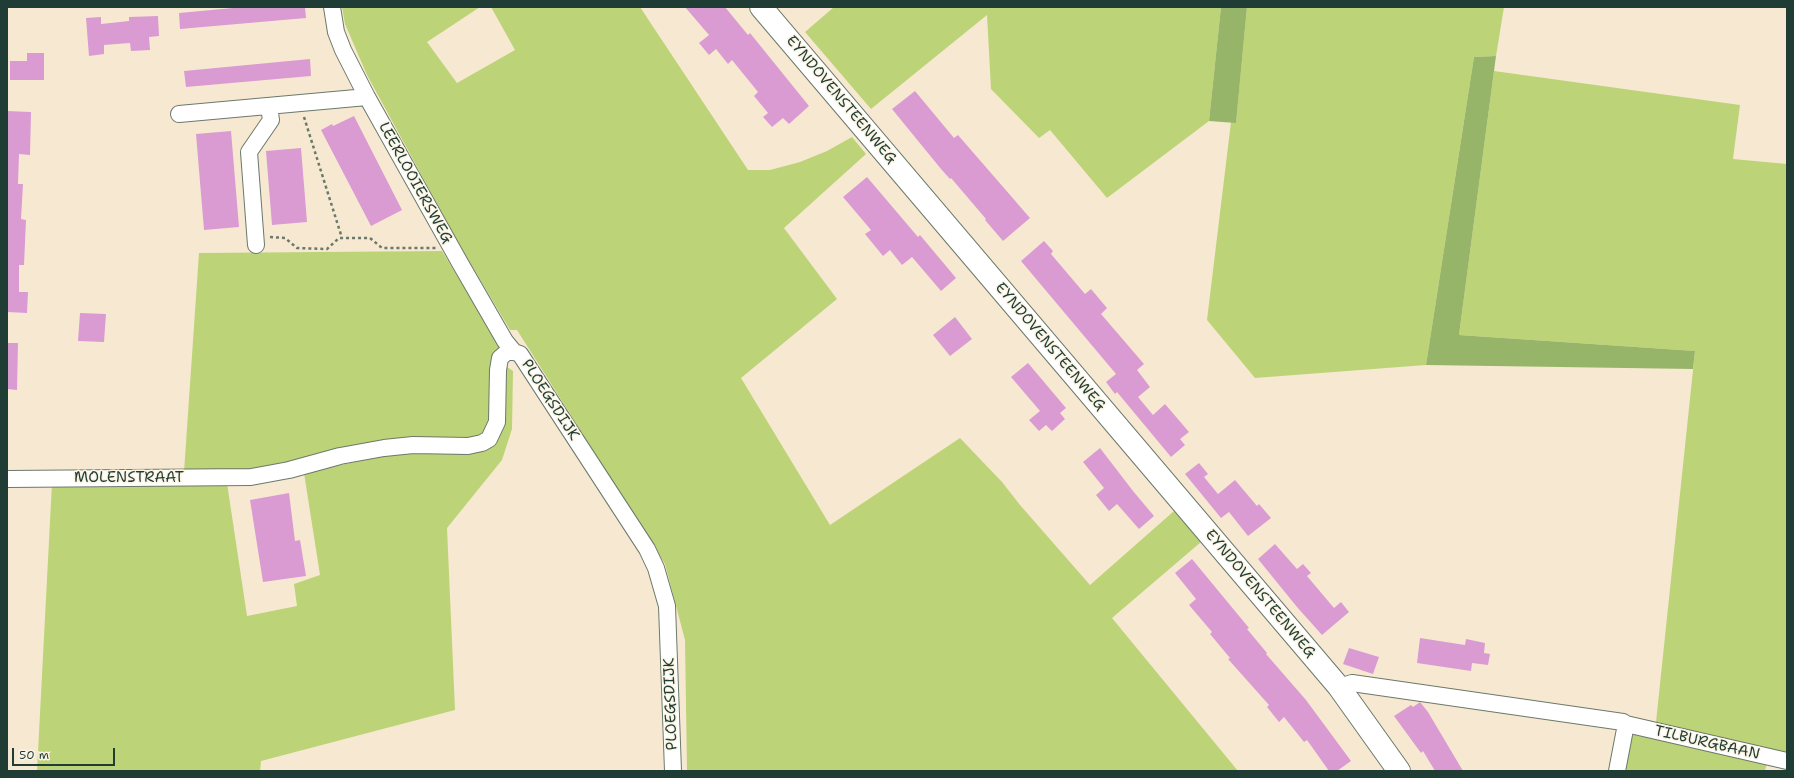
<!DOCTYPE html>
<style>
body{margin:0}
#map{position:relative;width:1794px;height:778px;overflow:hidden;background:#f7e9d1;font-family:"Shantell Sans",sans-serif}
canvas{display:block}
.frame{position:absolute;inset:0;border:8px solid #1f3d34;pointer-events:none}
.scale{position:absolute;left:12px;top:748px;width:103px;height:18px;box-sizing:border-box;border:2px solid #1f3d34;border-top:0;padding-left:5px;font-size:12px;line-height:14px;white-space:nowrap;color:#1f3d34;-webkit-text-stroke:3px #fcf5e5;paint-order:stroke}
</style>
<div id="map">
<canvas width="1794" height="778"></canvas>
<div class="frame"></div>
<div class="scale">50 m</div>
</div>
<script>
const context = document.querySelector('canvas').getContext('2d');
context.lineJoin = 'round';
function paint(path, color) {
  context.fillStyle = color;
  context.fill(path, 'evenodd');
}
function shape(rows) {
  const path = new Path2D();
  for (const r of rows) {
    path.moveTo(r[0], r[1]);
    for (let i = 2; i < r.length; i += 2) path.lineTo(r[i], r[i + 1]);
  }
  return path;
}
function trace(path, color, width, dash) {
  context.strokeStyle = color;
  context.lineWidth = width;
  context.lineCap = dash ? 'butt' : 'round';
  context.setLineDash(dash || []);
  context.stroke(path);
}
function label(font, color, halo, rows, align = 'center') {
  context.font = font + ' "Shantell Sans",sans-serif';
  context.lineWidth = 3;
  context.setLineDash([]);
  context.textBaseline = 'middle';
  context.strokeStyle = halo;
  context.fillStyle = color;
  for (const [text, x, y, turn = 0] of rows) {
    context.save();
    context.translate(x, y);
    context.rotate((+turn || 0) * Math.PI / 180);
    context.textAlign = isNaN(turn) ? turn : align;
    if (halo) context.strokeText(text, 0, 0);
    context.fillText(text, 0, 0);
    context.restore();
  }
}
paint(shape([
 [342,7,480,7,427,42,457,83,515,50,491,7,640,7,748,170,770,170,800,162,827,151,852,137,866,154,784,228,837,299,741,378,830,525,960,438,1002,482,1020,505,1090,585,1174,511,1201,542,1112,618,1238,771,687,771,685,640,665,564,517,330,510,330,459,244,367,75,345,24],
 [834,7,1221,7,1209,121,1107,198,1050,130,1039,138,991,89,987,15,871,109,805,32],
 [1247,7,1504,7,1496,56,1474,57,1426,365,1255,378,1207,320,1231,122,1236,122],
 [1494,71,1740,105,1733,159,1787,164,1787,754,1656,722,1695,351,1459,335],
 [442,251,499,345,492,410,487,432,479,438,304,460,243,472,184,472,199,253],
 [504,365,513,371,512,429,502,460,447,528,455,710,261,761,260,771,37,771,52,483,227,483,247,616,297,606,294,584,320,575,304,473,410,450,483,449],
 [1638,729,1767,763,1765,771,1620,771,1630,733]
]), '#bdd377');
paint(shape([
 [1221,7,1247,7,1236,123,1209,121],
 [1496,56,1459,335,1695,351,1693,369,1426,365,1474,57]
]), '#96b568');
paint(shape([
 [244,7,305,7,306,18,180,29,179,13],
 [685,7,725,7,748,35,750,33,809,106,789,124,783,118,772,127,763,117,768,113,754,96,758,92,732,60,728,64,716,49,709,55,699,43,709,35],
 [158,16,159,36,149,37,150,50,131,51,130,43,104,45,104,54,89,56,86,18,101,17,101,24,129,21,129,17],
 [27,53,44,53,44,80,10,80,10,61,27,61],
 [310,59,311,76,186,87,184,71],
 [915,91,954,138,958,135,1030,218,1003,241,985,220,986,219,951,178,950,179,941,169,892,109],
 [7,111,31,112,30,155,19,154,18,184,23,184,21,219,26,220,24,265,19,265,19,292,28,292,27,313,7,312],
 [354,116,402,210,371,226,321,130,332,124,333,126],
 [231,131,239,227,204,230,196,134],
 [301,148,307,222,272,225,266,151],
 [867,177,918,237,920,235,956,278,941,291,912,257,902,265,890,250,883,256,865,234,871,230,843,197],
 [1044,241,1053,251,1051,254,1085,294,1091,289,1107,308,1101,314,1144,364,1137,370,1150,387,1138,397,1153,415,1165,404,1189,432,1180,439,1185,445,1171,457,1117,392,1115,394,1106,382,1116,374,1021,261],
 [80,313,106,314,104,342,78,341],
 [955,317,972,339,950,356,933,335],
 [7,343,18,343,17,390,7,389],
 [1028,363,1066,408,1060,413,1065,419,1052,431,1046,425,1039,431,1029,420,1040,411,1011,377],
 [1100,448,1133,491,1154,516,1139,529,1117,504,1109,511,1096,495,1104,488,1083,462],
 [1199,463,1208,474,1204,477,1218,494,1235,480,1257,506,1259,504,1271,518,1248,536,1229,512,1221,518,1185,474],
 [289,493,295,541,300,540,306,576,263,582,250,500],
 [1275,544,1297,569,1303,564,1311,573,1307,576,1334,608,1341,602,1349,612,1322,635,1297,607,1258,559],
 [1192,559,1249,628,1247,629,1267,653,1266,654,1306,700,1351,761,1337,771,1329,771,1307,740,1304,742,1284,717,1279,722,1267,707,1269,705,1228,659,1230,658,1210,634,1212,632,1189,605,1196,599,1175,573],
 [1420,638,1465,645,1466,639,1485,643,1484,653,1490,654,1488,665,1472,663,1471,671,1417,663],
 [1349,648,1379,657,1373,674,1343,664],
 [1420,702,1428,712,1463,771,1435,771,1423,751,1421,753,1394,716,1411,705,1413,707]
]), '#da9bd3');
const street = shape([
 [332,7,336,32,343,50,367,97,460,263,505,341,514,352],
 [179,114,367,97],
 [256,245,249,152,271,120,269,106],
 [7,479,251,477,289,470,340,456,384,448,413,445,468,446,482,443,489,439,497,422,498,370,500,358,507,352,514,352,520,354,647,549,656,568,667,606,673,771],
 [1339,687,1352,683,1623,722,1626,724,1787,761],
 [1617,771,1626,724]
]);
const secondary = shape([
 [761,7,1339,687,1399,771]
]);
trace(street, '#6b796b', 18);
trace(secondary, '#6b796b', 24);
trace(shape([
 [304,117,342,238],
 [270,237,285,238,297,248,327,249,339,238,370,238,382,248,436,248]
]), '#6b796b', 2.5, [3, 3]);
trace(street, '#fff', 16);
trace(secondary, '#fff', 22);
label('15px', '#1f3d34', '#fcf5e5', [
 ["EYNDOVENSTEENWEG",841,100,50],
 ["LEERLOOIERSWEG",415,183,61],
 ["EYNDOVENSTEENWEG",1050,347,50],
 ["PLOEGSDIJK",550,400,57],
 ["MOLENSTRAAT",129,478],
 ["EYNDOVENSTEENWEG",1260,594,50],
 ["PLOEGSDIJK",671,704,-92],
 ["TILBURGBAAN",1707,743,13]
]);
</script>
